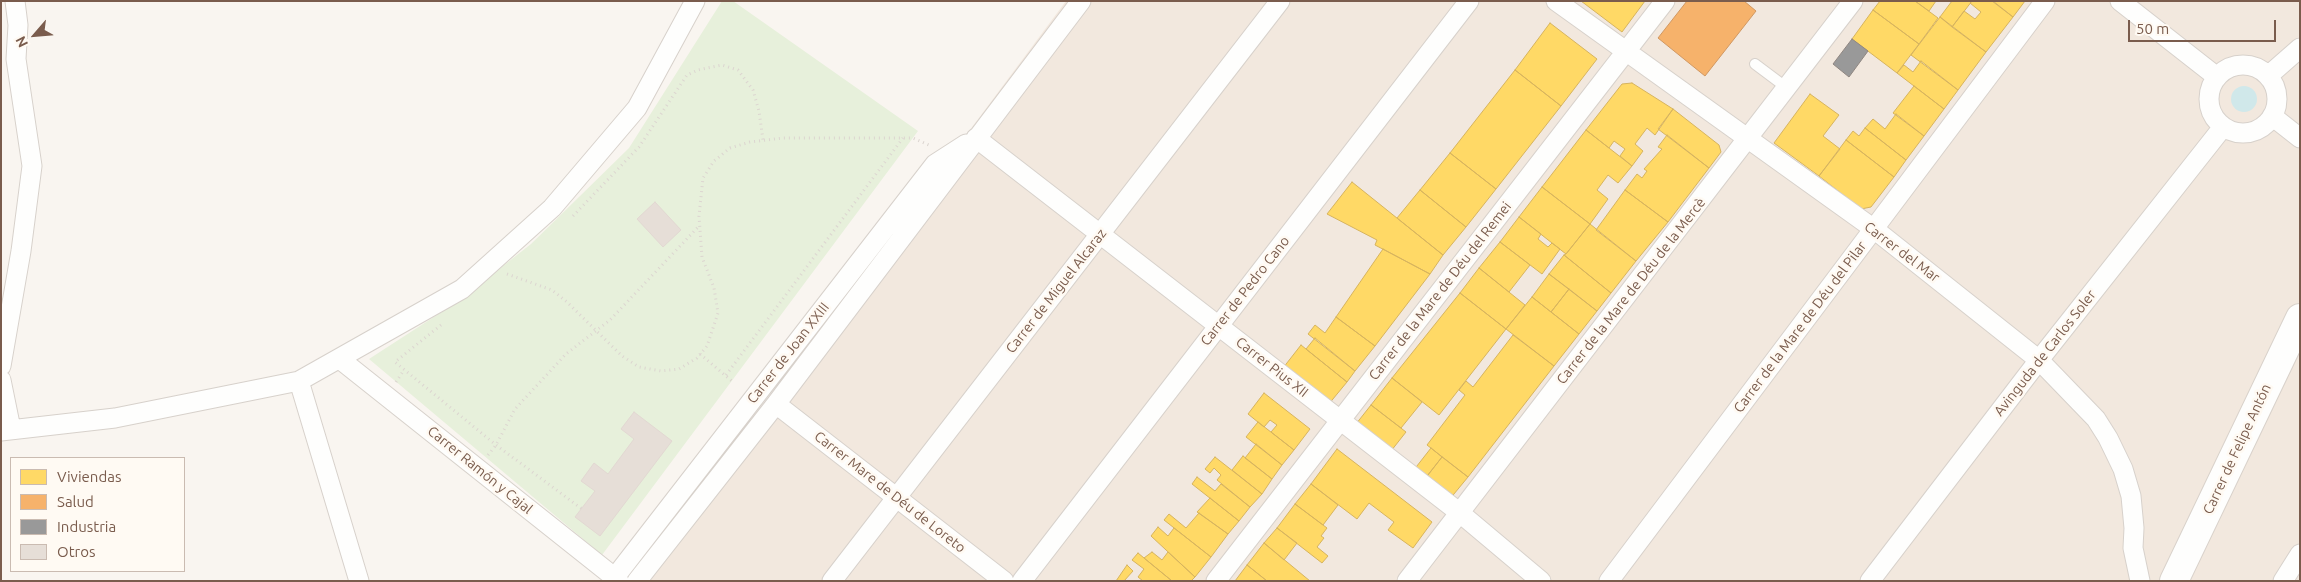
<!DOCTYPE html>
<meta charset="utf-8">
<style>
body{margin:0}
#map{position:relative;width:2301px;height:582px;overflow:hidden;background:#f9f5f0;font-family:Ubuntu,sans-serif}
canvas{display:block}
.frame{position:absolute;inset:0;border:2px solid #7a5c4d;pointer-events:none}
.legend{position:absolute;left:10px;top:457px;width:175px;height:115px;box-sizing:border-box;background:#fffaf3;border:1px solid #cabbb1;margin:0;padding:6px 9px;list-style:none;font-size:15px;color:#7a5c4d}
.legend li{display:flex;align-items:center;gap:10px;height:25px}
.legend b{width:25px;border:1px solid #cabbb1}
.north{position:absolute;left:10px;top:10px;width:50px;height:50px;-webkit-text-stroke:4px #fffaf3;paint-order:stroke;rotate:243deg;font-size:14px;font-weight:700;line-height:20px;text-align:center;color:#7a5c4d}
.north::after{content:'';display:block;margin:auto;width:18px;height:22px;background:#7a5c4d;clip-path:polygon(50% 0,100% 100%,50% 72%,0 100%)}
.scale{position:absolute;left:2128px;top:20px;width:148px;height:22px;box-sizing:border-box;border:2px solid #7a5c4d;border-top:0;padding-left:6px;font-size:15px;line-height:18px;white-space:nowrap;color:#7a5c4d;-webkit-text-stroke:4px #fffaf3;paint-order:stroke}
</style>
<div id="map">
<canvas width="2301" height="582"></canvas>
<div class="frame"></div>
<ul class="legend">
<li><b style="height:14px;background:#ffd966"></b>Viviendas</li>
<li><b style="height:14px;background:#f6b26b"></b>Salud</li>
<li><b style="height:14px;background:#999"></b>Industria</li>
<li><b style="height:14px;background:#e6ded7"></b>Otros</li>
</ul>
<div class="north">N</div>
<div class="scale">50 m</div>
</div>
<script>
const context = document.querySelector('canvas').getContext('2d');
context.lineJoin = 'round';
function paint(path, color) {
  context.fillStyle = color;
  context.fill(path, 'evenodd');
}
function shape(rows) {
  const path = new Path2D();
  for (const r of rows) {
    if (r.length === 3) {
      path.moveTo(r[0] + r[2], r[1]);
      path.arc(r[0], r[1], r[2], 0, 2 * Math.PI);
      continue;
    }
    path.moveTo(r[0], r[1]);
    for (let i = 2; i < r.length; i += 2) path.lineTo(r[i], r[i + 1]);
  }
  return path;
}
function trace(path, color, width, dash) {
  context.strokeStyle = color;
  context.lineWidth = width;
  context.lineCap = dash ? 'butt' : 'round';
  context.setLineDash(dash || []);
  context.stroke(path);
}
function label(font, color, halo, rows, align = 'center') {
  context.font = font + ' Ubuntu,sans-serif';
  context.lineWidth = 5;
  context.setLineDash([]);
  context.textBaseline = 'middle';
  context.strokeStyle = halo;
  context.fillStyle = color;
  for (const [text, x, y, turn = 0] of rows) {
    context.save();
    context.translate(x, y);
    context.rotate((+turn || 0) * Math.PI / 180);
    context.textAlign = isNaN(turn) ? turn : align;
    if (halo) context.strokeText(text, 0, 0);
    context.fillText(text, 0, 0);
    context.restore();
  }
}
paint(shape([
 [1066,1,2300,1,2300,581,634,581]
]), '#f2e8de');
paint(shape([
 [722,1,733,1,918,131,602,555,369,359,457,302,531,244,629,148]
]), '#e7f0db');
paint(shape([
 [2244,99,13]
]), '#d0e8ea');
const homes = shape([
 [1581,1,1645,1,1622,32,1581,1],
 [1880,1,1915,1,1938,18,1919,44,1873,10,1880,1],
 [1915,1,1936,1,1929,11,1915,1],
 [1952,1,1972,1,1952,27,1940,17,1952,1],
 [1972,1,1992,1,2013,17,1986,52,1952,27,1964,11,1975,19,1981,12,1970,3,1972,1],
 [1993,1,2025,1,2013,17,1993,1],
 [1873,10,1919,44,1897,73,1852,39,1873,10],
 [1940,17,1986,52,1958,90,1911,55,1940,17],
 [1550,23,1597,59,1561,106,1515,70,1550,23],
 [1921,61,1958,90,1944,109,1897,73,1904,65,1913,72,1921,61],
 [1515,70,1561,106,1496,189,1450,153,1515,70],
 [1632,83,1673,109,1655,135,1647,128,1635,144,1643,151,1632,166,1620,156,1625,149,1614,141,1609,148,1586,130,1622,84,1632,83],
 [1914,86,1944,109,1924,136,1893,113,1914,86],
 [1810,94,1839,115,1823,136,1840,149,1819,176,1774,143,1810,94],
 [1673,109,1719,145,1721,152,1709,168,1658,129,1673,109],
 [1896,114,1924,136,1906,160,1865,128,1873,119,1885,129,1896,114],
 [1865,128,1906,160,1894,177,1846,140,1853,131,1859,136,1865,128],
 [1586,130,1632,166,1618,183,1608,175,1597,190,1608,199,1590,224,1542,187,1586,130],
 [1667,135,1709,168,1668,222,1625,190,1637,174,1642,178,1647,171,1644,169,1662,149,1658,147,1667,135],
 [1846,140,1894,177,1871,207,1861,209,1819,176,1846,140],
 [1450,153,1496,189,1466,227,1420,190,1450,153],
 [1352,182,1443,255,1430,274,1375,245,1377,240,1327,214,1352,182],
 [1542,187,1590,224,1566,254,1519,217,1542,187],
 [1420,190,1466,227,1443,255,1397,218,1420,190],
 [1625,190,1668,222,1636,261,1596,230,1625,190],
 [1519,217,1541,234,1538,239,1548,247,1552,243,1560,249,1542,274,1500,242,1519,217],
 [1590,224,1636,261,1611,293,1564,255,1566,254,1590,224],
 [1500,242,1530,265,1509,292,1479,268,1500,242],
 [1383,249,1430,274,1375,346,1336,317,1383,249],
 [1564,255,1611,293,1597,311,1549,274,1564,255],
 [1479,268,1525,305,1506,329,1460,293,1479,268],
 [1549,274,1569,289,1551,312,1532,297,1549,274],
 [1569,289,1597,311,1579,334,1551,312,1569,289],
 [1460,293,1506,329,1439,415,1392,378,1460,293],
 [1532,297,1579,334,1554,366,1506,329,1532,297],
 [1336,317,1375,346,1355,371,1308,334,1315,325,1325,333,1336,317],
 [1513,335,1554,366,1468,477,1427,445,1465,395,1459,390,1466,381,1473,387,1513,335],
 [1315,338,1355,371,1347,382,1306,349,1315,338],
 [1301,345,1347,382,1328,405,1283,368,1301,345],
 [1392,378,1422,402,1401,428,1371,405,1392,378],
 [1264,393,1310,429,1294,450,1271,432,1277,425,1270,420,1264,427,1248,414,1264,393],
 [1371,405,1406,432,1391,451,1356,424,1371,405],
 [1258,422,1294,450,1282,465,1246,437,1258,422],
 [1256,444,1282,465,1272,479,1245,458,1256,444],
 [1431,448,1442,457,1424,480,1413,471,1431,448],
 [1337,449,1432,522,1413,548,1388,530,1394,522,1369,503,1357,519,1311,484,1337,449],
 [1243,456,1272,479,1262,494,1232,470,1243,456],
 [1215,457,1262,494,1250,507,1217,480,1221,475,1214,468,1210,473,1205,469,1215,457],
 [1442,457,1468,477,1449,500,1424,480,1442,457],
 [1197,477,1215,491,1221,484,1250,507,1239,521,1192,484,1197,477],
 [1311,484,1338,505,1323,525,1295,504,1311,484],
 [1210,498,1239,521,1228,534,1197,512,1210,498],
 [1295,504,1327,528,1321,536,1324,538,1317,547,1328,556,1322,563,1277,528,1295,504],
 [1199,513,1228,534,1211,557,1164,520,1169,514,1186,528,1199,513],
 [1158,527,1168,536,1174,528,1211,557,1195,577,1151,536,1158,527],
 [1277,528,1297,543,1284,560,1264,543,1277,528],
 [1264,543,1310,581,1267,581,1247,565,1264,543],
 [1152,552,1162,560,1168,552,1195,577,1191,581,1172,581,1144,558,1152,552],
 [1138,553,1144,558,1172,581,1143,581,1138,577,1144,569,1132,560,1138,553],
 [1127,565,1133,571,1124,581,1116,581,1127,565],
 [1247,565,1267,581,1235,581,1247,565]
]);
paint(homes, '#ffd966');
trace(homes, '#d7b45e', 1);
const health = shape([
 [1687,1,1744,1,1756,11,1705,76,1658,38,1687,1]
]);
paint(health, '#f6b26b');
trace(health, '#d19862', 1);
const industry = shape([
 [1852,39,1868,51,1849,77,1833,64,1852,39]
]);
paint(industry, '#999');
trace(industry, '#908782', 1);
const building = shape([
 [655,202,681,230,663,247,637,219,655,202],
 [634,412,672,441,600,536,575,517,595,491,581,481,594,463,608,474,634,439,621,429,634,412]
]);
paint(building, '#e6ded7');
trace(building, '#e2d8d2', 1);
const lane = shape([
 [1755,64,1787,88]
]);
const street = shape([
 [1556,1,1874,229,2039,360,2096,419,2108,438,2123,469,2131,496,2134,528,2133,548,2140,581],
 [2120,1,2217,77],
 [2243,99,34],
 [2268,76,2300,48],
 [2272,116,2300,138],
 [976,138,1460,513,1541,581],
 [341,360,619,581],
 [1,366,21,251,32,166,16,59,18,25,15,1],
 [1,380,11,429],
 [299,381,359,581],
 [776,404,1004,581],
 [1,431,115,418,299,381,462,289,552,208,637,108,695,1],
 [612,581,935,164,966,144],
 [637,581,776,404,1081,1],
 [832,581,1280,1],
 [1022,581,1469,1],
 [1216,581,1665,1],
 [1407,581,1853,1],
 [1609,581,2045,1],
 [1870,581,2039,360,2223,127],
 [2283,581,2300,554]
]);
const secondary = shape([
 [2174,581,2300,318]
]);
trace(lane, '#d7d1cb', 12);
trace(street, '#d7d1cb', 21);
trace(secondary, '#d9d2cb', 30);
trace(shape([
 [573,216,639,147,687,75,698,70,722,65,738,70,753,90,759,111,763,140],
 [507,274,552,290,567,302,622,356,639,367,661,371,679,369,697,358,707,346,718,313,714,288,702,257,699,216,703,178,714,161,730,148,750,142,783,138,913,138,931,146],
 [441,325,395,362,496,445,582,509],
 [700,354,733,382],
 [726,375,903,138],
 [396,382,404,370],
 [488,455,496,445,515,409,566,354,610,320,700,225]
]), '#dcd5d0', 3, [1, 4]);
trace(lane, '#fefefd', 10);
trace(street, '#fefefd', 19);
trace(secondary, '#fefefd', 28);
label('14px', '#7a5c4d', '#fffaf3', [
 ["Carrer del Mar",1902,252,37],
 ["Carrer de Miguel Alcaraz",1056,291,-52],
 ["Carrer de Pedro Cano",1245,291,-52],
 ["Carrer de la Mare de Déu del Remei",1440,291,-52],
 ["Carrer de la Mare de Déu de la Mercè",1631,291,-52],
 ["Carrer de la Mare de Déu del Pilar",1800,327,-53],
 ["Carrer de Joan XXIII",788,353,-52],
 ["Avinguda de Carlos Soler",2045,353,-52],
 ["Carrer Pius XII",1272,367,38],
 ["Carrer de Felipe Antón",2237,449,-65],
 ["Carrer Ramón y Cajal",480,470,39],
 ["Carrer Mare de Déu de Loreto",890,492,38]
]);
</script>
